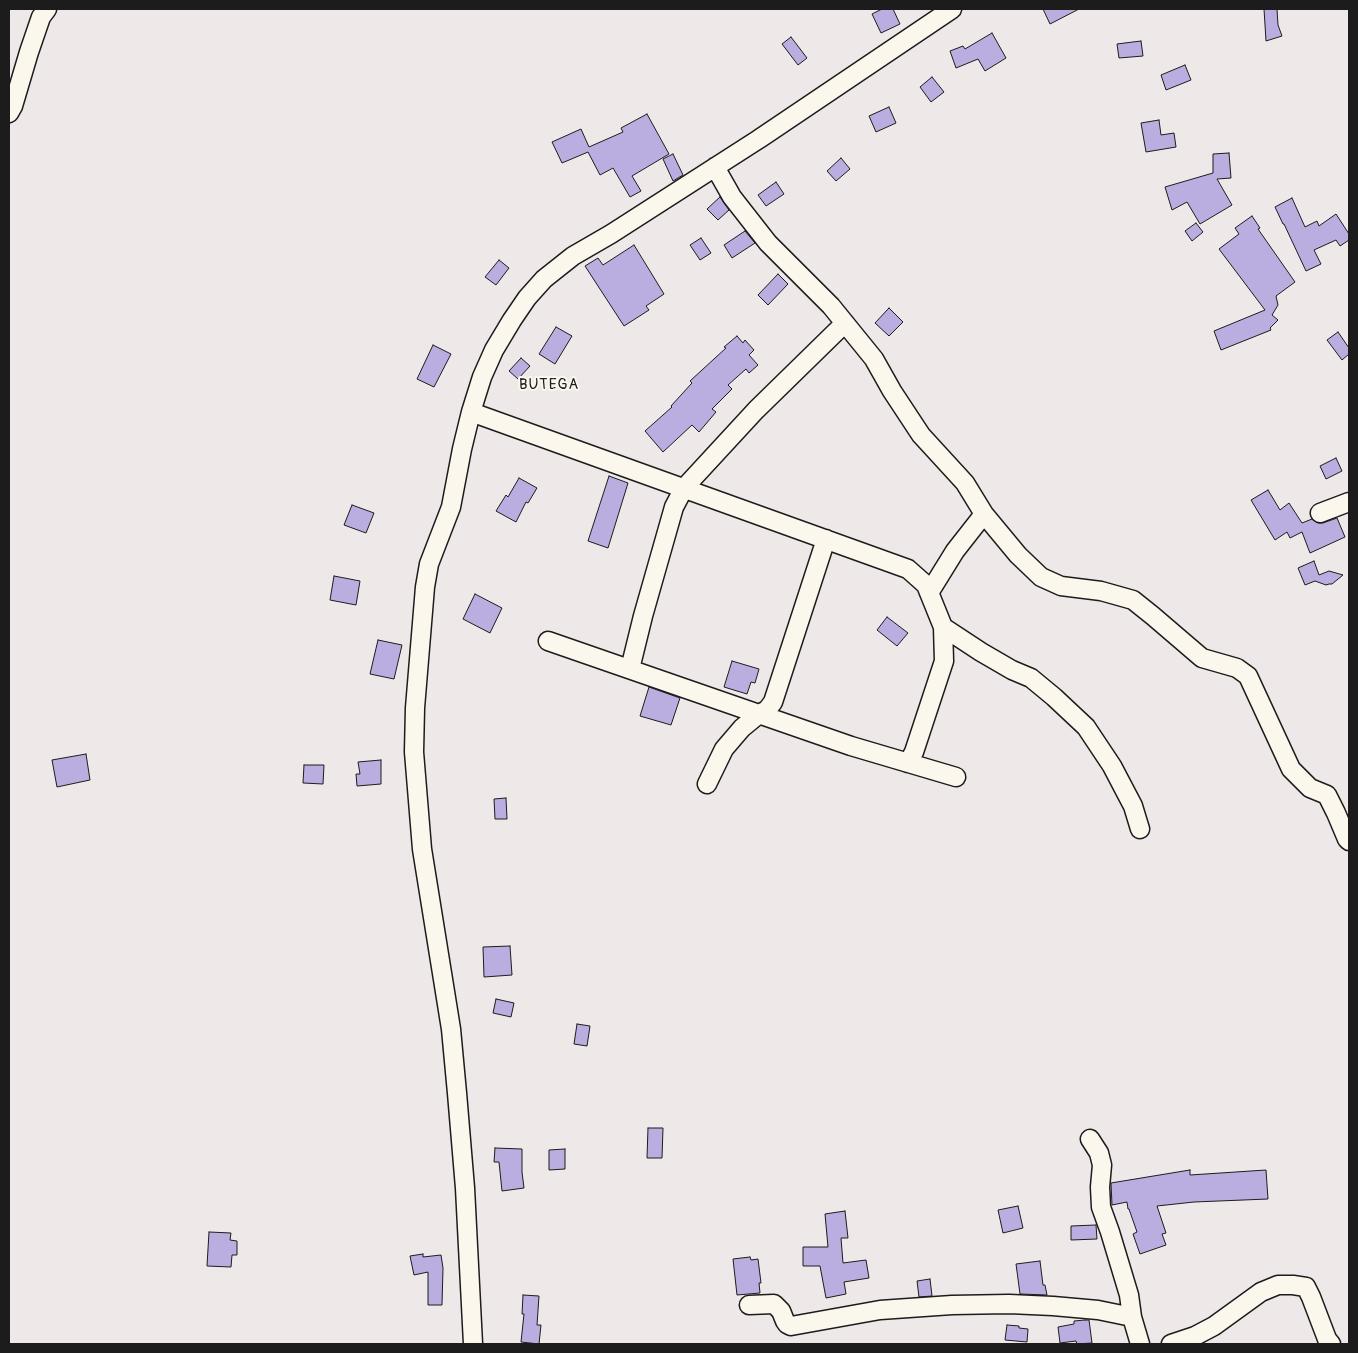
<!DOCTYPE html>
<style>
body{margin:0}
#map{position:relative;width:1358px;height:1353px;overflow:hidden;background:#eee8e9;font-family:Pangolin,sans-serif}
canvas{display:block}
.frame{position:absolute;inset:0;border:10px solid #1c1c1c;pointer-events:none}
</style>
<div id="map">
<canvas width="1358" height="1353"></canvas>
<div class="frame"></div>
</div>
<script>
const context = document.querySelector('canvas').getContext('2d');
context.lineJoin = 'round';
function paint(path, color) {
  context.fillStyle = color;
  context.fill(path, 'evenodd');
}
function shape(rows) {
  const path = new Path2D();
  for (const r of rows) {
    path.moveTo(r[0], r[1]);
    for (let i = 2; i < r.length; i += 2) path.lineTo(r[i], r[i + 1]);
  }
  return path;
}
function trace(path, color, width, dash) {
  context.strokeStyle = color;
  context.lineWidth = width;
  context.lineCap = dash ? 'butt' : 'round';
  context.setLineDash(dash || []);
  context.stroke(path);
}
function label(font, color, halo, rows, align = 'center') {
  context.font = font + ' Pangolin,sans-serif';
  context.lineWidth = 4;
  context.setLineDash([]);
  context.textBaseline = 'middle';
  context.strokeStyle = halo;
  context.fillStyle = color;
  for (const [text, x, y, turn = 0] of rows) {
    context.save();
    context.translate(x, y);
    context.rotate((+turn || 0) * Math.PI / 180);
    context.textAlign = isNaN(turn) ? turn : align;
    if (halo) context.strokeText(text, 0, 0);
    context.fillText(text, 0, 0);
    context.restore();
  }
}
const building = shape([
 [882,9,893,9,900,24,881,33,872,14,882,9],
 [1043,9,1079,9,1050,24,1043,9],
 [1264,9,1277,9,1278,25,1282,36,1266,41,1264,9],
 [992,33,1006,58,985,71,978,59,956,68,950,51,963,46,965,49,992,33],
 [791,37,807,58,798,65,782,44,791,37],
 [1141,41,1143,56,1119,58,1117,44,1141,41],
 [1185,65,1191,80,1166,90,1161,75,1185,65],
 [932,77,944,92,931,102,920,87,932,77],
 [889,107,896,123,876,132,869,116,889,107],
 [647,114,669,154,632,176,641,191,630,197,613,168,600,175,588,152,562,163,552,142,581,129,589,147,623,132,621,128,647,114],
 [1159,120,1161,135,1174,133,1176,147,1146,152,1141,123,1159,120],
 [1229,153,1231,178,1217,179,1232,205,1200,224,1187,202,1172,210,1165,187,1213,173,1213,154,1229,153],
 [673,154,683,175,673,181,663,159,673,154],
 [841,158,850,169,836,181,827,171,841,158],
 [776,182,784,194,766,206,758,195,776,182],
 [720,197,729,210,718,220,707,209,720,197],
 [1292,198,1305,227,1317,221,1319,226,1336,214,1349,234,1349,240,1340,246,1336,240,1314,250,1321,264,1306,271,1284,224,1283,224,1275,207,1292,198],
 [1252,216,1260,228,1258,229,1295,282,1276,296,1278,305,1272,315,1278,320,1270,328,1271,330,1221,350,1214,331,1265,310,1219,249,1239,234,1235,228,1252,216],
 [1196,223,1203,232,1192,241,1185,231,1196,223],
 [745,231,755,243,732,258,724,245,745,231],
 [701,238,711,253,700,260,690,245,701,238],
 [634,245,664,294,646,306,649,310,624,326,585,266,598,258,603,265,634,245],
 [499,260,509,268,496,285,485,277,499,260],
 [778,274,788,284,768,305,758,295,778,274],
 [889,308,903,322,889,336,875,323,889,308],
 [556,327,572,336,555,364,539,354,556,327],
 [1338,332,1349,348,1349,354,1342,360,1327,340,1338,332],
 [737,336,743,343,745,340,754,350,749,355,758,365,749,373,746,369,728,385,732,389,712,409,716,412,699,432,692,425,663,452,645,431,672,407,671,406,692,383,690,381,726,348,724,347,737,336],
 [433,345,451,354,434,387,417,379,433,345],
 [521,358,530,366,518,379,509,371,521,358],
 [1336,458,1342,471,1326,479,1320,466,1336,458],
 [609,476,628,483,608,548,588,541,609,476],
 [519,478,537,488,528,503,526,502,516,522,496,511,506,495,508,497,519,478],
 [1268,490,1280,510,1289,503,1302,523,1312,519,1318,523,1323,523,1337,518,1345,537,1310,553,1302,532,1290,538,1287,532,1275,540,1251,500,1268,490],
 [352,505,374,513,366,533,344,525,352,505],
 [1314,561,1319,575,1329,571,1343,575,1332,584,1329,584,1326,585,1315,581,1305,585,1298,568,1314,561],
 [334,576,360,581,356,605,330,600,334,576],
 [475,594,502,608,490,633,463,619,475,594],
 [887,617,908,633,897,646,877,630,887,617],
 [378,640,402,645,394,679,370,674,378,640],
 [732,661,759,669,755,683,751,682,747,694,724,687,732,661],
 [649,687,680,698,671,725,640,716,649,687],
 [86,754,90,780,57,787,52,760,86,754],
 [381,760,381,784,357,786,356,774,360,774,358,762,381,760],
 [304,765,324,765,323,784,303,783,304,765],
 [506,798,507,819,495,819,494,799,506,798],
 [510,946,512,975,484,977,483,947,510,946],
 [496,999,514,1003,511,1017,493,1013,496,999],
 [577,1024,590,1026,587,1046,574,1044,577,1024],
 [648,1128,663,1128,662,1158,647,1158,648,1128],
 [495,1148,522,1149,522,1172,524,1188,502,1191,499,1162,494,1162,495,1148],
 [565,1149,565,1169,549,1170,549,1150,565,1149],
 [1190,1170,1190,1175,1266,1170,1268,1199,1194,1202,1157,1206,1166,1233,1162,1234,1166,1245,1140,1254,1133,1234,1137,1232,1129,1209,1128,1209,1127,1202,1112,1205,1111,1183,1190,1170],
 [1018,1206,1023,1228,1003,1233,998,1210,1018,1206],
 [845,1211,848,1238,841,1238,843,1263,866,1260,869,1278,844,1282,846,1294,826,1298,820,1266,803,1266,803,1247,828,1247,825,1214,845,1211],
 [1096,1225,1097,1239,1071,1240,1071,1226,1096,1225],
 [209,1232,231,1233,230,1240,237,1241,237,1255,232,1255,231,1267,207,1266,209,1232],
 [423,1254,423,1257,441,1255,443,1268,442,1305,428,1305,428,1272,414,1275,410,1256,423,1254],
 [750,1257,751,1260,758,1259,761,1283,759,1283,760,1293,737,1295,733,1259,750,1257],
 [1040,1261,1043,1285,1045,1285,1047,1295,1020,1294,1016,1264,1040,1261],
 [930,1279,932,1296,919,1297,917,1281,930,1279],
 [523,1295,539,1296,537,1325,541,1325,539,1344,521,1342,524,1314,522,1314,523,1295],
 [1085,1320,1089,1320,1092,1343,1077,1344,1076,1341,1060,1343,1058,1327,1074,1324,1074,1321,1085,1320],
 [1007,1325,1019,1326,1019,1328,1028,1329,1027,1342,1005,1340,1007,1325]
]);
paint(building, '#b9aedf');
trace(building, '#1c1c1c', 1);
const minor = shape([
 [9,113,13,106,29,52,41,17,47,9],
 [715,167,732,197,768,243,831,306,874,359,892,391,921,435,965,483,984,514,1018,555,1041,577,1061,586,1101,591,1133,600,1153,616,1202,658,1237,668,1248,676,1291,769,1310,788,1327,795,1336,813,1347,839,1349,841],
 [471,412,908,569,926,585,943,627,944,661,914,752,908,763],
 [1320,513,1349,502],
 [929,593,955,551,984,514],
 [943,627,981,652,1012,670,1031,678,1054,697,1086,727,1112,766,1133,806,1140,829],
 [548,641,851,746,956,777],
 [630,669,643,616,674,507,684,488,756,410,845,323],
 [707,784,724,749,742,728,759,714,767,710,773,702,826,539],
 [1090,1139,1099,1153,1102,1165,1100,1187,1101,1207,1110,1232,1129,1295,1132,1317,1140,1344],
 [749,1305,774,1304,781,1311,785,1321,787,1324,791,1326,880,1310,952,1305,1009,1304,1053,1306,1098,1310,1132,1317],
 [473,1344,465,1188,457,1093,451,1029,422,849,414,752,415,708,425,587,429,564,451,507,462,449,471,412,482,377,494,350,512,320,527,298,544,279,573,256,611,234,759,139,952,9],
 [1171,1344,1195,1336,1214,1326,1261,1292,1278,1285,1293,1285,1306,1287,1311,1297,1327,1339,1331,1344]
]);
trace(minor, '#1c1c1c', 21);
trace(minor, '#fbf7ec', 18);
context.letterSpacing = '1px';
label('15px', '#1c1c1c', '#fbf7ec', [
 ["BUTEGA",549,385]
]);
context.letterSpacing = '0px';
</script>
